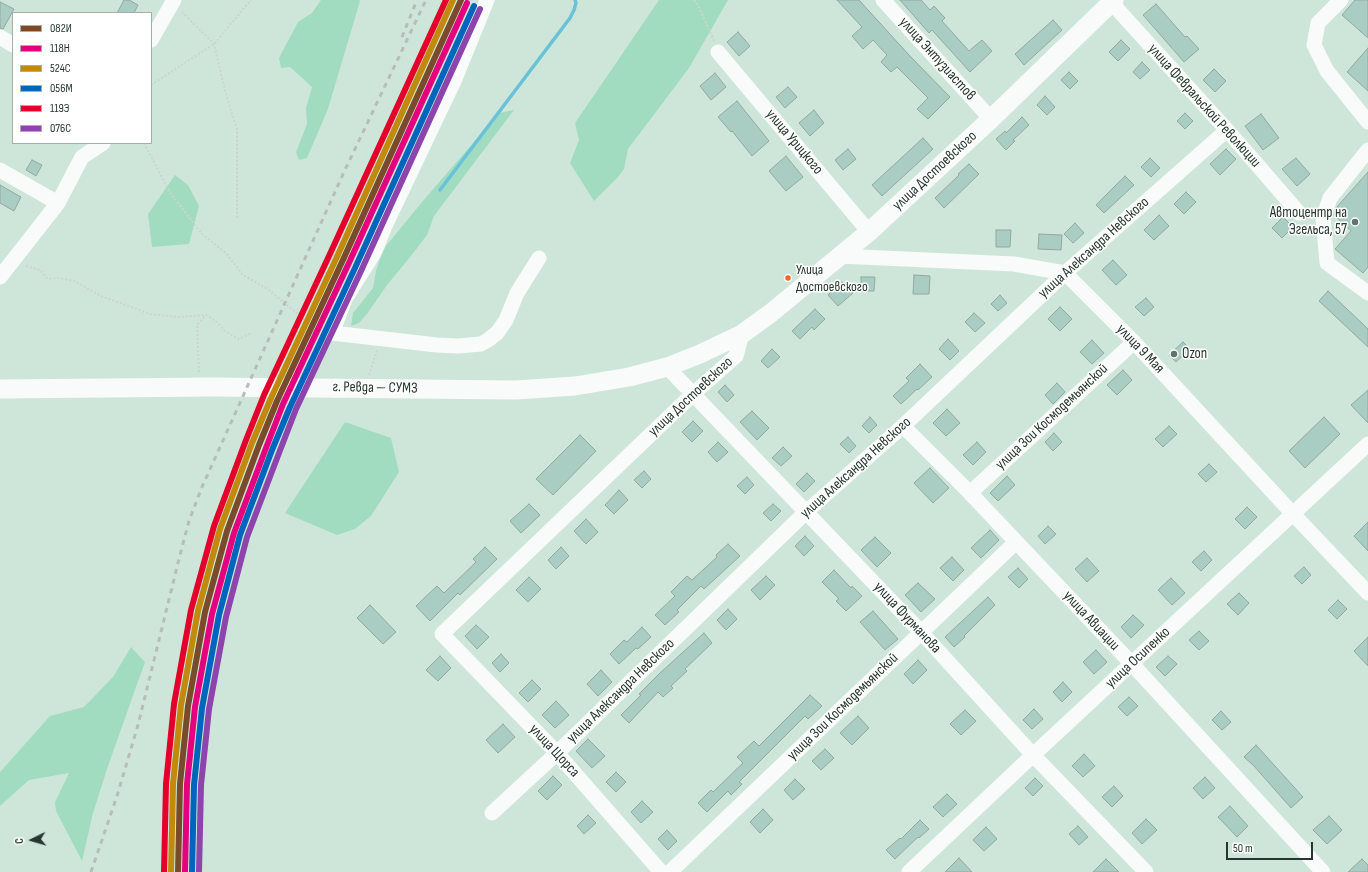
<!DOCTYPE html>
<meta charset="utf-8">
<style>
body{margin:0}
#map{position:relative;width:1368px;height:872px;overflow:hidden;background:#cee6da;font-family:"Sofia Sans Condensed",sans-serif}
canvas{display:block}
.legend{position:absolute;left:12px;top:12px;width:140px;height:132px;box-sizing:border-box;background:#fff;border:1px solid #a8afab;margin:0;padding:5px 7px;list-style:none;font-size:12px;color:#25372e}
.legend li{display:flex;align-items:center;gap:8px;height:20px}
.legend b{width:20px;border:1px solid #a8afab}
.north{position:absolute;left:12px;top:820px;width:40px;height:40px;-webkit-text-stroke:3px #fff;paint-order:stroke;rotate:265deg;font-size:11px;font-weight:700;line-height:16px;text-align:center;color:#25372e}
.north::after{content:'';display:block;margin:auto;width:14px;height:18px;background:#25372e;clip-path:polygon(50% 0,100% 100%,50% 72%,0 100%)}
.scale{position:absolute;left:1226px;top:842px;width:87px;height:18px;box-sizing:border-box;border:2px solid #25372e;border-top:0;padding-left:5px;font-size:12px;line-height:14px;white-space:nowrap;color:#25372e;-webkit-text-stroke:3px #fff;paint-order:stroke}
</style>
<div id="map">
<canvas width="1368" height="872"></canvas>
<ul class="legend">
<li><b style="height:5px;background:#7a4b2a"></b>082И</li>
<li><b style="height:5px;background:#e5007d"></b>118Н</li>
<li><b style="height:5px;background:#c28a0c"></b>524С</li>
<li><b style="height:5px;background:#0065bd"></b>056М</li>
<li><b style="height:5px;background:#e4002b"></b>119Э</li>
<li><b style="height:5px;background:#8e44ad"></b>076С</li>
</ul>
<div class="north">С</div>
<div class="scale">50 m</div>
</div>
<script>
const context = document.querySelector('canvas').getContext('2d');
context.lineJoin = 'round';
function paint(path, color) {
  context.fillStyle = color;
  context.fill(path, 'evenodd');
}
function shape(rows) {
  const path = new Path2D();
  for (const r of rows) {
    path.moveTo(r[0], r[1]);
    for (let i = 2; i < r.length; i += 2) path.lineTo(r[i], r[i + 1]);
  }
  return path;
}
function trace(path, color, width, dash) {
  context.strokeStyle = color;
  context.lineWidth = width;
  context.lineCap = dash ? 'butt' : 'round';
  context.setLineDash(dash || []);
  context.stroke(path);
}
function label(font, color, halo, rows, align = 'center') {
  context.font = font + ' "Sofia Sans Condensed",sans-serif';
  context.lineWidth = 3;
  context.setLineDash([]);
  context.textBaseline = 'middle';
  context.strokeStyle = halo;
  context.fillStyle = color;
  for (const [text, x, y, turn = 0] of rows) {
    context.save();
    context.translate(x, y);
    context.rotate((+turn || 0) * Math.PI / 180);
    context.textAlign = isNaN(turn) ? turn : align;
    if (halo) context.strokeText(text, 0, 0);
    context.fillText(text, 0, 0);
    context.restore();
  }
}
paint(shape([
 [321,0,359,0,360,1,328,109,307,158,299,160,296,152,307,124,306,108,312,87,290,67,281,68,279,58,298,22,312,13],
 [659,0,728,0,689,68,628,149,624,169,618,177,594,201,570,163,579,140,575,123],
 [514,110,434,216,427,235,411,256,387,285,367,314,359,323,351,326,353,313,373,288,376,271,380,258,386,246,422,202,499,113],
 [175,175,188,185,199,206,189,244,152,247,148,214],
 [345,422,391,438,399,472,371,516,355,529,337,535,285,513],
 [131,647,145,662,108,766,93,813,82,861,56,811,55,802,69,773,29,780,0,806,0,772,50,716,84,707,113,677]
]), '#a1dcc0');
trace(shape([
 [440,190,570,18,574,10,576,3,575,0]
]), '#69c2d8', 3.5);
const building = shape([
 [124,0,129,0,138,5,134,13,117,13,124,0],
 [837,0,859,0,909,55,950,97,928,119,917,109,928,98,897,67,891,72,881,62,887,55,873,40,863,49,852,36,862,27,837,0],
 [900,0,921,0,930,10,934,6,945,18,942,21,969,51,982,40,992,51,970,72,932,30,929,33,900,0],
 [1355,0,1368,0,1368,38,1342,15,1355,0],
 [0,2,14,9,3,29,0,28,0,2],
 [1156,4,1185,37,1187,36,1199,49,1184,62,1143,15,1156,4],
 [1053,20,1062,30,1024,65,1015,54,1053,20],
 [738,32,750,46,739,56,727,42,738,32],
 [1121,40,1130,49,1118,61,1109,52,1121,40],
 [1368,48,1368,91,1347,72,1368,48],
 [1142,62,1150,70,1140,79,1133,72,1142,62],
 [1214,69,1226,81,1215,92,1203,80,1214,69],
 [1069,72,1078,81,1070,89,1061,80,1069,72],
 [715,73,726,87,711,100,700,86,715,73],
 [788,87,797,97,785,108,776,97,788,87],
 [1045,96,1055,107,1047,115,1037,105,1045,96],
 [737,101,769,141,752,156,732,131,731,132,718,117,737,101],
 [814,110,824,123,810,136,799,123,814,110],
 [1185,113,1193,121,1185,129,1177,121,1185,113],
 [1261,114,1279,138,1263,150,1245,126,1261,114],
 [1022,117,1029,125,1013,140,1015,141,1006,150,996,139,1005,131,1006,133,1022,117],
 [923,138,933,149,882,196,872,185,923,138],
 [848,149,856,159,843,170,835,160,848,149],
 [1226,149,1236,159,1220,175,1210,164,1226,149],
 [786,156,803,177,786,191,769,171,786,156],
 [1150,158,1160,168,1151,177,1141,167,1150,158],
 [1296,158,1310,174,1297,186,1282,169,1296,158],
 [32,160,42,165,36,176,26,170,32,160],
 [969,164,979,174,944,208,935,198,959,175,958,174,969,164],
 [1368,172,1368,267,1363,273,1335,249,1351,231,1334,215,1336,208,1368,172],
 [1125,176,1134,185,1104,213,1096,205,1125,176],
 [0,185,21,197,14,211,0,203,0,185],
 [1186,192,1196,202,1184,214,1174,204,1186,192],
 [1159,215,1169,226,1154,240,1144,230,1159,215],
 [1283,217,1293,227,1282,238,1272,228,1283,217],
 [1075,223,1084,233,1073,243,1064,234,1075,223],
 [996,230,1011,230,1010,247,996,247,996,230],
 [1039,234,1062,235,1061,250,1038,249,1039,234],
 [1113,260,1127,275,1116,285,1102,270,1113,260],
 [914,275,930,276,929,294,913,294,914,275],
 [861,277,875,277,874,291,861,291,861,277],
 [842,282,853,293,838,306,828,295,842,282],
 [1328,291,1368,329,1368,347,1319,301,1328,291],
 [1000,295,1007,303,998,311,991,304,1000,295],
 [1146,298,1154,307,1144,316,1135,307,1146,298],
 [1060,307,1072,319,1060,331,1048,319,1060,307],
 [815,309,825,319,814,330,812,327,800,339,792,331,815,309],
 [974,313,985,323,975,332,965,322,974,313],
 [948,339,959,351,950,360,939,349,948,339],
 [1092,340,1104,353,1092,364,1080,352,1092,340],
 [1183,342,1190,349,1176,362,1169,355,1183,342],
 [772,349,780,357,768,368,761,361,772,349],
 [920,364,932,377,918,390,917,389,901,404,893,396,909,381,906,378,920,364],
 [1123,370,1132,380,1117,395,1107,385,1123,370],
 [1057,383,1065,392,1053,404,1045,395,1057,383],
 [725,385,734,395,727,402,718,392,725,385],
 [1368,390,1368,423,1351,405,1368,390],
 [947,409,960,423,946,436,933,423,947,409],
 [752,411,769,428,757,440,740,422,752,411],
 [870,417,877,425,869,433,862,426,870,417],
 [1324,417,1340,434,1305,468,1289,451,1324,417],
 [693,421,703,431,692,442,682,432,693,421],
 [1169,426,1177,434,1163,447,1155,439,1169,426],
 [1054,433,1062,442,1053,451,1045,442,1054,433],
 [580,435,596,451,553,495,536,479,580,435],
 [848,437,856,446,849,453,840,444,848,437],
 [718,442,728,452,717,462,708,452,718,442],
 [977,442,986,452,973,465,963,455,977,442],
 [783,447,792,456,781,466,772,458,783,447],
 [1209,464,1217,472,1206,482,1198,474,1209,464],
 [930,468,949,488,933,503,914,483,930,468],
 [644,471,651,479,642,488,634,480,644,471],
 [807,473,815,481,804,492,796,484,807,473],
 [1007,476,1015,485,998,501,990,493,1007,476],
 [747,477,754,485,745,494,737,486,747,477],
 [619,490,628,500,614,514,605,505,619,490],
 [529,504,540,515,521,533,510,521,529,504],
 [773,504,781,511,771,521,763,513,773,504],
 [1247,507,1257,517,1245,529,1235,519,1247,507],
 [586,519,598,532,586,544,574,531,586,519],
 [1368,522,1368,551,1354,536,1368,522],
 [1048,526,1056,534,1045,544,1038,536,1048,526],
 [990,530,999,540,981,558,971,548,990,530],
 [805,536,814,546,804,556,795,546,805,536],
 [875,537,891,553,877,567,861,550,875,537],
 [728,544,740,556,704,589,701,586,677,610,679,612,665,625,655,615,675,596,671,592,687,576,692,580,717,557,716,555,728,544],
 [485,547,497,559,460,595,458,593,430,621,416,606,437,586,444,593,476,562,473,559,485,547],
 [561,547,569,556,556,569,548,560,561,547],
 [1204,551,1212,560,1201,571,1192,562,1204,551],
 [952,557,964,570,953,581,940,568,952,557],
 [1087,558,1099,571,1087,582,1075,569,1087,558],
 [1304,567,1311,575,1302,584,1294,576,1304,567],
 [1018,568,1028,579,1019,588,1008,577,1018,568],
 [834,570,851,588,852,586,862,596,846,611,836,601,839,599,822,582,834,570],
 [766,576,775,585,760,600,751,590,766,576],
 [529,577,541,589,528,602,516,590,529,577],
 [1171,578,1185,593,1172,605,1158,590,1171,578],
 [918,583,935,599,921,612,905,595,918,583],
 [1239,593,1249,603,1238,615,1227,604,1239,593],
 [988,597,995,605,964,636,965,637,954,647,945,637,988,597],
 [1338,600,1347,609,1337,619,1328,610,1338,600],
 [370,605,396,632,383,644,357,618,370,605],
 [728,609,737,619,726,630,717,620,728,609],
 [873,611,898,639,885,650,860,622,873,611],
 [1133,615,1144,625,1131,638,1121,627,1133,615],
 [476,625,489,637,477,649,465,636,476,625],
 [642,627,651,637,638,649,636,648,619,664,610,654,624,640,627,642,642,627],
 [1199,631,1209,641,1199,650,1189,640,1199,631],
 [704,633,712,643,685,669,687,671,671,686,673,688,663,697,658,692,629,723,621,715,641,695,639,694,659,674,704,633],
 [1368,637,1368,666,1354,651,1368,637],
 [1096,650,1107,662,1094,674,1083,662,1096,650],
 [501,654,509,663,500,672,492,663,501,654],
 [440,656,451,668,438,681,426,670,440,656],
 [1168,656,1177,664,1165,676,1156,667,1168,656],
 [918,660,927,670,913,684,904,674,918,660],
 [601,670,612,682,598,696,587,684,601,670],
 [532,680,541,689,528,702,519,693,532,680],
 [1063,682,1072,692,1062,702,1053,692,1063,682],
 [810,695,822,706,808,719,805,716,739,782,742,784,731,795,728,791,707,812,698,803,711,790,713,792,743,763,737,757,754,741,759,746,810,695],
 [1129,697,1138,706,1127,716,1118,707,1129,697],
 [556,701,569,715,555,728,542,715,556,701],
 [1034,709,1043,719,1032,729,1023,720,1034,709],
 [965,710,976,721,961,735,950,724,965,710],
 [1221,711,1231,722,1222,730,1212,720,1221,711],
 [858,716,869,728,852,745,840,733,858,716],
 [503,724,515,737,498,753,486,740,503,724],
 [588,739,605,756,592,768,576,751,588,739],
 [1256,745,1303,797,1291,808,1254,766,1244,757,1256,745],
 [825,749,834,758,821,770,812,761,825,749],
 [1084,754,1095,766,1083,777,1072,766,1084,754],
 [616,772,626,782,616,792,606,782,616,772],
 [553,776,562,785,547,800,538,791,553,776],
 [1205,777,1215,788,1203,799,1193,788,1205,777],
 [1035,778,1043,786,1033,796,1025,788,1035,778],
 [795,779,805,789,793,800,784,790,795,779],
 [1114,786,1123,796,1112,807,1102,797,1114,786],
 [947,794,957,804,943,817,933,807,947,794],
 [642,801,653,812,641,823,631,812,642,801],
 [1230,806,1248,826,1237,837,1218,817,1230,806],
 [763,809,773,820,760,833,750,822,763,809],
 [588,815,596,823,584,834,577,826,588,815],
 [1329,816,1342,830,1327,844,1313,830,1329,816],
 [1146,819,1157,830,1142,844,1132,833,1146,819],
 [920,820,929,829,919,838,918,837,895,859,886,850,900,838,901,839,920,820],
 [1078,826,1088,837,1079,845,1069,834,1078,826],
 [986,827,997,839,984,851,973,840,986,827],
 [667,830,677,841,668,850,658,839,667,830],
 [959,858,972,872,945,872,959,858],
 [1106,859,1119,872,1093,872,1106,859],
 [1362,859,1368,865,1368,872,1348,872,1362,859]
]);
paint(building, '#a9ccc3');
trace(building, '#93a8a1', 1);
trace(shape([
 [694,0,698,5,714,41],
 [182,12,214,44,225,91,237,129,237,218],
 [151,85,214,44,251,0],
 [144,143,169,191,201,233,226,253,243,275,269,290,305,320,320,328],
 [26,266,40,270,48,279,59,278,75,281,101,296,150,314,178,317,206,315,217,322,226,332,239,339,252,333],
 [199,372,197,325,206,315],
 [369,375,377,350]
]), '#ccd4d0', 2, [2, 2]);
trace(shape([
 [487,0,455,79,385,226,374,253,345,299,332,333,437,345,458,346,481,344,488,340,497,333,506,320,517,293,539,258],
 [883,0,991,119],
 [1109,0,1227,130,1299,213],
 [1341,0,1318,23,1314,45,1327,71,1368,122],
 [0,37,13,45],
 [151,40,174,0],
 [718,52,869,232],
 [1368,150,1330,198,1323,218,1327,263,1368,293],
 [0,170,58,203],
 [839,256,1014,264,1065,273,1134,342,1293,514,1368,593],
 [0,277,58,203,82,157,103,143],
 [667,367,921,632,1033,755,1146,872],
 [903,426,970,493,1132,664,1323,872],
 [970,493,1134,342],
 [492,813,557,753,806,512,903,426,1065,273,1227,130],
 [661,872,557,753,442,634,693,394,736,356,742,334],
 [670,872,1016,542],
 [909,872,1033,755,1368,444]
]), '#f8fbf9', 15);
trace(shape([
 [0,389,212,387,516,390,575,386,629,377,667,367,700,354,742,334,771,313,800,289,869,232,991,119,1114,0]
]), '#f8fbf9', 19);
trace(shape([
 [402,37,417,0],
 [91,872,117,796,138,725,180,555,189,521,202,487,344,172,426,0]
]), '#b8bdbb', 3, [5, 5]);
trace(shape([
 [178,872,180,784,188,706,205,612,227,531,259,445,277,401,342,262,461,0]
]), '#7a4b2a', 6);
trace(shape([
 [185,872,187,784,195,707,212,614,234,533,266,448,283,404,348,265,467,3]
]), '#e5007d', 6);
trace(shape([
 [171,872,173,784,181,705,198,611,220,529,252,443,271,398,336,259,453,0]
]), '#c28a0c', 6);
trace(shape([
 [192,872,194,785,202,708,219,615,240,535,272,450,290,407,355,268,474,6]
]), '#0065bd', 6);
trace(shape([
 [164,872,166,784,174,704,191,610,214,526,246,440,264,395,329,256,446,0]
]), '#e4002b', 6);
trace(shape([
 [199,872,201,785,209,709,226,617,247,537,279,453,296,409,361,271,480,9]
]), '#8e44ad', 6);
for (const [x, y, r, color] of [
 [1355,222,4,"#60746a"],
 [788,278,3.5,"#f26522"],
 [1174,354,4,"#60746a"]
]) {
  const dot = new Path2D();
  dot.arc(x, y, r, 0, 2 * Math.PI);
  context.fillStyle = color;
  context.fill(dot);
  trace(dot, '#fff', 1.5);
}
label('14px', '#25372e', '#fff', [
 ["Улица",796,270],
 ["Достоевского",796,287]
], 'left');
label('15px', '#25372e', '#fff', [
 ["улица Энтузиастов",937,59,48],
 ["улица Февральской Революции",1204,106,48],
 ["улица Урицкого",794,142,50],
 ["улица Достоевского",935,171,-43],
 ["улица Александра Невского",1094,248,-42],
 ["улица 9 Мая",1140,349,46],
 ["г. Ревда — СУМЗ",375,388,1],
 ["улица Достоевского",691,397,-43],
 ["улица Зои Космодемьянской",1052,417,-43],
 ["улица Александра Невского",856,468,-42],
 ["улица Фурманова",907,618,47],
 ["улица Авиации",1091,621,47],
 ["улица Осипенко",1138,658,-43],
 ["улица Александра Невского",621,691,-44],
 ["улица Зои Космодемьянской",843,707,-44],
 ["улица Щорса",554,751,47]
]);
label('15px', '#25372e', '#fff', [
 ["Автоцентр на",1347,213],
 ["Эгельса, 57",1347,230],
 ["Ozon",1182,354,"left"]
], 'right');
</script>
